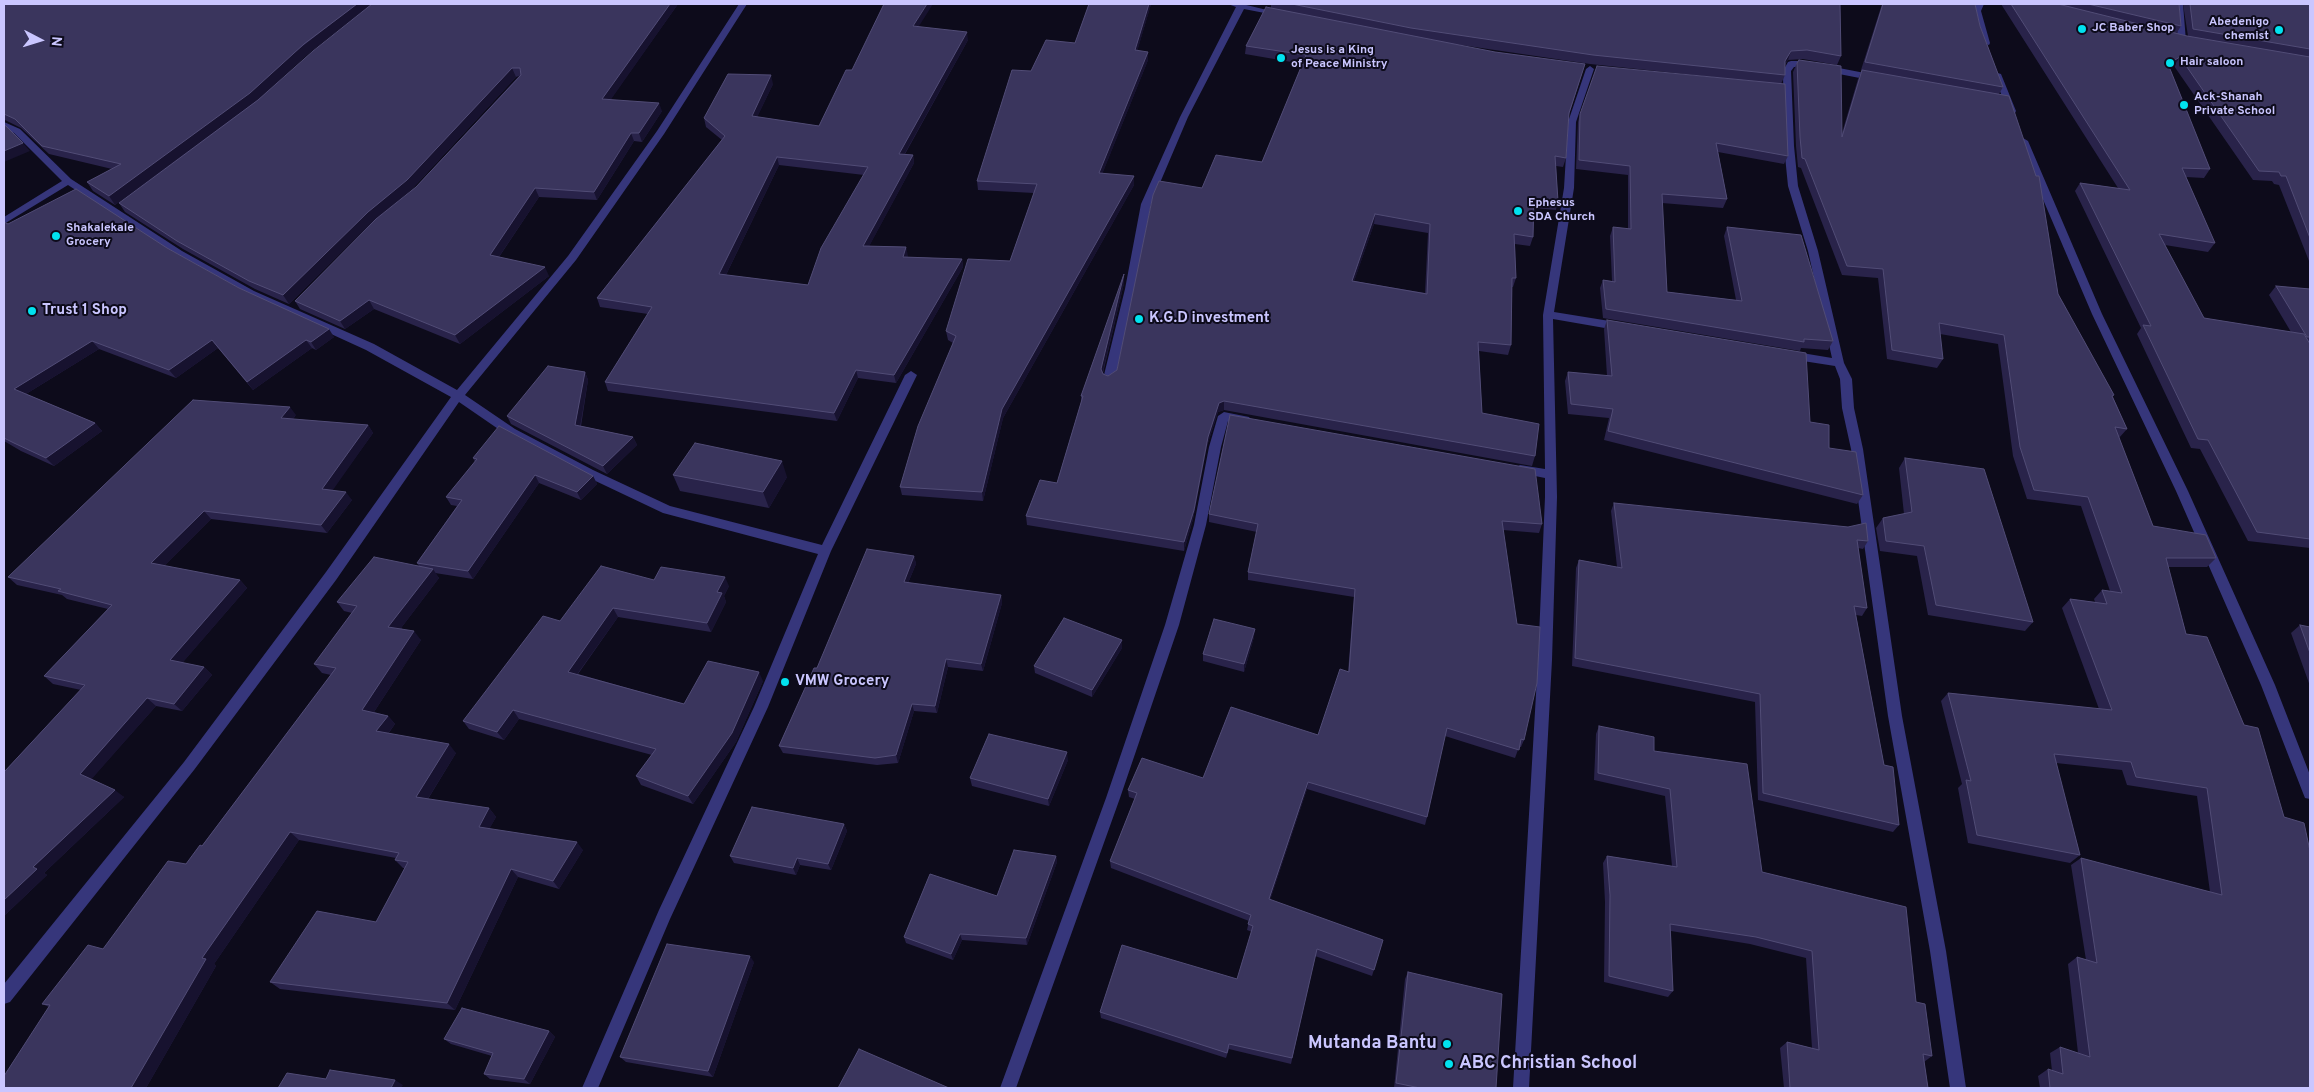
<!DOCTYPE html>
<style>
body{margin:0}
#map{position:relative;width:2314px;height:1092px;overflow:hidden;background:#0d0b1b;font-family:Overpass,sans-serif}
canvas{display:block}
.frame{position:absolute;inset:0;border:5px solid #cac6ff;pointer-events:none}
.north{position:absolute;left:15px;top:15px;width:50px;height:50px;-webkit-text-stroke:4px #0d0b1b;paint-order:stroke;rotate:95deg;font-size:14px;font-weight:700;line-height:20px;text-align:center;color:#cac6ff}
.north::after{content:'';display:block;margin:auto;width:18px;height:22px;background:#cac6ff;clip-path:polygon(50% 0,100% 100%,50% 72%,0 100%)}
</style>
<div id="map">
<canvas width="2314" height="1092"></canvas>
<div class="frame"></div>
<div class="north">N</div>
</div>
<script>
const context = document.querySelector('canvas').getContext('2d');
context.lineJoin = 'round';
function shape(rows) {
  const path = new Path2D();
  for (const r of rows) {
    path.moveTo(r[0], r[1]);
    for (let i = 2; i < r.length; i += 2) path.lineTo(r[i], r[i + 1]);
  }
  return path;
}
function paint(path, color) {
  context.fillStyle = color;
  context.fill(path, 'evenodd');
}
function trace(path, color, width, dash) {
  context.strokeStyle = color;
  context.lineWidth = width;
  context.lineCap = dash ? 'butt' : 'round';
  context.setLineDash(dash || []);
  context.stroke(path);
}
function label(font, color, halo, rows, align = 'center') {
  context.font = font + ' Overpass,sans-serif';
  context.lineWidth = 4;
  context.setLineDash([]);
  context.textBaseline = 'middle';
  context.strokeStyle = halo;
  context.fillStyle = color;
  for (const [text, x, y, turn = 0] of rows) {
    context.save();
    context.translate(x, y);
    context.rotate((+turn || 0) * Math.PI / 180);
    context.textAlign = isNaN(turn) ? turn : align;
    if (halo) context.strokeText(text, 0, 0);
    context.fillText(text, 0, 0);
    context.restore();
  }
}
paint(shape([
 [739,4,747,4,664,134,576,260,465,395,515,429,593,470,670,506,822,545,905,375,911,371,917,375,831,551,768,707,670,919,598,1088,582,1088,659,910,754,707,818,554,663,513,585,476,507,435,459,402,336,580,194,770,10,1002,4,1004,4,984,184,762,326,572,451,397,366,350,246,295,174,255,68,185,4,224,4,217,62,181,14,133,4,128,4,122,20,129,71,179,182,251,254,291,374,344,457,390,568,256,657,131,739,4],
 [1228,4,1242,4,1284,14,1280,16,1244,9,1188,117,1151,204,1135,289,1115,379,1109,383,1105,382,1103,379,1125,289,1141,204,1180,117,1236,7,1228,4],
 [1976,4,1984,4,1981,11,1990,43,1989,45,1982,43,1973,11,1976,4],
 [2175,4,2183,4,2186,41,2182,43,2178,41,2175,4],
 [1791,61,1803,61,1875,75,1879,78,1875,81,1803,67,1794,67,1791,71,1794,146,1798,186,1818,251,1844,363,1852,379,1854,408,1863,449,1902,716,1946,951,1966,1088,1950,1088,1930,951,1888,716,1851,449,1842,408,1840,379,1835,366,1790,359,1785,355,1790,351,1832,358,1808,251,1788,186,1784,146,1783,71,1788,62,1791,61],
 [1590,66,1594,69,1576,122,1574,188,1554,312,1622,323,1627,327,1622,331,1553,319,1557,497,1552,660,1529,1088,1513,1088,1538,660,1545,497,1545,478,1520,473,1514,469,1520,465,1545,469,1543,315,1564,188,1568,122,1586,69,1590,66],
 [1994,72,2001,74,2016,111,2015,113,2008,111,1993,74,1994,72],
 [2023,138,2028,141,2102,314,2188,491,2275,685,2310,775,2310,799,2305,798,2303,793,2261,685,2176,491,2092,314,2018,141,2023,138],
 [1224,412,1249,417,1251,420,1245,424,1228,421,1221,447,1206,525,1179,625,1120,798,1016,1088,1000,1088,1106,798,1165,625,1194,525,1209,447,1218,416,1224,412]
]), '#36367b');
paint(shape([
 [4,4,371,4,309,53,255,102,115,205,93,191,87,182,112,169,49,154,21,128,5,120,4,121],
 [372,4,678,4,610,100,662,111,642,142,634,141,597,200,539,197,499,257,549,276,460,344,374,309,345,329,300,309,295,301,416,187,519,76,516,77,412,189,373,221,289,304,255,289,183,249,125,212,119,203,258,100],
 [1089,4,1151,4,1137,51,1148,60,1102,174,1134,176,1134,185,1003,418,983,501,902,495,900,487,953,343,948,340,946,331,1010,261,1034,193,978,190,977,181,1031,71,1075,43],
 [1271,4,1840,4,1841,56,1837,65,1803,59,1788,60,1785,65,1785,75,1781,84,1788,156,1784,164,1718,152,1727,199,1723,208,1662,203,1667,292,1736,300,1724,236,1727,227,1833,341,1828,350,1801,348,1800,351,1603,318,1600,288,1603,280,1612,281,1610,236,1613,227,1628,229,1628,175,1576,169,1578,122,1580,114,1779,84,1590,64,1454,44,1582,73,1569,115,1566,158,1563,167,1556,166,1558,201,1556,210,1534,208,1533,237,1530,246,1515,244,1516,278,1513,287,1512,287,1511,345,1508,355,1479,351,1482,413,1535,456,1532,466,1224,410,1218,412,1207,446,1193,519,1184,551,1027,525,1026,516,1057,483,1081,403,1081,396,1124,283,1103,373,1108,376,1117,370,1202,188,1262,162,1303,64,1245,54,1246,46,1271,8],
 [1374,224,1428,233,1425,293,1354,281],
 [1882,4,1975,4,1980,26,2003,87,1999,94,2058,294,2113,397,2127,429,2119,438,2153,526,2216,558,2207,567,2168,567,2310,1088,2040,1088,2038,1076,2048,1069,2052,1071,2050,1053,2060,1047,2078,1053,2068,964,2077,957,2086,960,2071,865,2081,858,2210,892,2197,796,2127,785,2122,770,2056,763,2080,855,2070,863,1968,843,1958,788,1962,784,1941,701,1948,693,2099,709,2062,608,2070,599,2095,602,2094,599,2102,590,2110,591,2081,506,2027,499,2013,456,1998,344,1940,334,1943,359,1937,368,1887,359,1878,278,1842,275,1801,168,1798,167,1796,146,1793,72,1797,63,1842,133,1858,79,1862,70,1884,74,1861,70],
 [2001,4,2179,4,2181,26,2176,34,2188,36,2183,4,2310,4,2310,264,2309,261,2279,185,2274,184,2272,181,2253,180,2174,66,2169,68,2210,169,2204,178,2186,177,2215,243,2208,252,2165,245,2204,318,2291,332,2269,295,2276,286,2310,289,2310,548,2248,541,2200,449,2191,448,2137,334,2141,328,2075,191,2080,183,2118,188],
 [919,27,968,40,905,154,913,155,914,163,869,246,906,247,907,257,962,259,963,267,896,383,858,378,837,421,608,391,605,382,648,314,600,307,597,298,722,140,706,127,704,118,773,84,757,117,819,126,852,70],
 [779,165,864,175,808,285,726,275],
 [4,222,8,224,167,248,239,288,334,337,316,350,312,348,253,390,218,348,176,378,99,349,26,394,95,423,102,431,54,466,21,451,4,441],
 [1607,320,1810,422,1863,495,1857,504,1604,440,1609,418,1568,414,1565,381,1568,372,1607,376,1604,329],
 [585,372,588,380,581,426,633,437,637,445,607,474,511,424,507,416],
 [296,415,293,419,368,425,373,433,332,490,352,500,327,533,211,519,164,566,240,580,247,588,182,663,204,667,212,675,182,711,156,706,91,779,124,797,44,873,47,875,4,916,4,770,5,771,81,690,53,684,44,676,108,609,67,599,62,595,17,585,8,577],
 [1230,415,1542,524,1539,533,1503,530,1524,740,1521,747,1519,747,1515,758,1445,736,1427,817,1425,825,1307,789,1270,900,1383,940,1372,976,1315,956,1291,1064,1229,1049,1226,1058,1101,1018,1100,1012,1237,979,1252,932,1247,930,1249,921,1111,868,1110,861,1135,799,1129,797,1128,790,1203,778,1318,735,1348,672,1354,597,1248,580,1248,572,1257,532,1209,522,1209,514],
 [473,458,593,476,597,484,581,500,539,483,473,579,435,573,439,578,401,628,421,640,374,712,388,716,395,724,388,734,456,753,428,799,489,808,496,817,489,829,583,850,559,889,518,877,455,1010,280,989,270,982,376,922,405,868,403,868,395,860,396,858,299,840,214,964,216,966,146,1088,4,1088,49,1007,42,1004,103,949,186,864,202,846,331,675,322,673,314,664,352,613,344,611,337,602,419,566,417,563,457,506,451,505,446,497,475,462],
 [1905,458,2033,622,2025,631,1928,615,1917,556,1880,551,1876,528,1883,518,1904,514,1899,468],
 [673,475,787,477,769,508,680,491],
 [1614,503,1868,541,1863,549,1858,548,1867,608,1862,616,1856,615,1884,765,1899,825,1893,832,1758,800,1755,702,1572,666,1576,568,1579,560,1617,567,1611,511],
 [914,556,916,564,908,583,1001,595,1002,603,983,671,948,667,937,713,914,711,898,763,877,765,783,753,779,746,817,668],
 [654,580,729,586,724,596,726,602,711,632,618,617,578,674,684,704,763,681,736,742,693,804,641,785,636,776,652,755,519,719,504,740,469,729,463,721,560,621],
 [2300,625,2310,627,2310,686,2291,633],
 [1254,637,1244,672,1203,661,1203,654],
 [1122,648,1092,697,1035,673,1034,666],
 [1599,726,1654,751,1762,872,1916,1002,1932,1056,1924,1062,1928,1088,1784,1088,1780,1048,1787,1042,1812,1048,1806,958,1750,944,1671,931,1673,991,1668,997,1604,982,1605,902,1603,863,1607,856,1672,866,1665,796,1594,780,1596,734],
 [1068,760,1049,806,972,786,970,778],
 [844,824,847,831,831,870,800,865,796,875,734,863,730,856],
 [1056,856,1057,862,1027,945,962,940,953,960,906,943,904,937,997,896],
 [754,962,713,1077,626,1062,620,1057],
 [1408,972,1496,1088,1394,1088,1405,979],
 [549,1031,555,1037,530,1084,490,1079,484,1074,492,1056,451,1044,444,1039]
]), '#29234a');
paint(shape([
 [357,4,371,4,309,53,255,102,115,205,109,196],
 [670,4,678,4,605,108,602,99],
 [927,4,933,4,914,34,913,26],
 [1149,4,1151,4,1135,59,1135,50],
 [967,32,968,40,900,162,899,154],
 [1791,51,1788,60,1781,70,1785,61],
 [1148,52,1148,60,1099,182,1099,173],
 [2180,57,2174,66,2162,72,2168,64],
 [512,68,516,77,412,189,373,221,289,304,283,295],
 [771,75,773,84,754,124,752,116],
 [659,103,662,111,642,142,639,133],
 [631,133,634,141,597,200,594,192],
 [23,143,30,151,4,162,4,151],
 [913,155,914,163,865,254,863,246],
 [777,157,779,165,722,283,719,274],
 [1134,176,1134,185,1003,418,983,501,982,492,1002,409],
 [535,188,539,197,494,264,490,255],
 [1375,214,1374,224,1351,290,1352,281],
 [906,247,908,256,905,265,903,257],
 [962,259,963,267,896,383,894,375],
 [545,267,549,276,460,344,455,335],
 [1124,274,1124,283,1101,379,1101,369],
 [369,300,374,309,345,329,340,321],
 [329,329,334,337,316,350,311,342],
 [212,340,218,348,176,378,169,370],
 [306,340,312,348,253,390,247,382],
 [92,341,99,349,21,397,14,389],
 [856,370,858,378,837,421,834,413],
 [585,372,588,380,579,433,575,425],
 [1224,401,1224,410,1218,412,1207,446,1193,519,1184,551,1184,542,1208,437,1219,403],
 [290,407,296,415,287,426,281,418],
 [95,423,102,431,54,466,46,458],
 [368,425,373,433,328,497,322,489],
 [633,437,637,445,607,474,603,466],
 [782,461,787,477,769,508,763,492],
 [535,475,539,483,473,579,468,571],
 [593,476,597,484,581,500,577,492],
 [346,492,352,500,327,533,321,525],
 [204,511,211,519,159,571,151,563],
 [914,556,916,564,905,590,904,582],
 [433,569,439,578,395,636,388,627],
 [725,577,729,586,724,596,726,602,711,632,707,623,717,592],
 [240,580,247,588,178,668,170,660],
 [1001,595,1002,603,983,671,981,664],
 [613,608,618,617,573,680,568,672],
 [1255,629,1254,637,1244,672,1244,664],
 [414,631,421,640,370,718,362,710],
 [1122,640,1122,648,1092,697,1092,690],
 [946,659,948,667,937,713,935,706],
 [204,667,212,675,182,711,174,704],
 [759,672,763,681,736,742,693,804,688,796],
 [147,698,156,706,90,781,80,774],
 [912,704,914,711,898,763,896,755],
 [513,710,519,719,504,740,497,732],
 [388,716,395,724,383,740,376,731],
 [449,744,456,753,424,805,416,797],
 [1067,752,1068,760,1049,806,1048,799],
 [1308,782,1307,789,1268,906,1269,899],
 [115,790,124,797,44,873,47,875,4,916,4,900,33,867],
 [489,808,496,817,486,835,479,827],
 [844,824,847,831,831,870,828,864],
 [290,832,299,840,214,964,216,966,146,1088,131,1088,202,958],
 [577,842,583,850,559,889,553,881],
 [1056,856,1057,862,1027,945,1026,938],
 [797,858,800,865,796,875,793,868],
 [511,869,518,877,455,1010,447,1003],
 [960,934,962,940,953,960,951,954],
 [750,956,754,962,713,1077,708,1071],
 [549,1031,555,1037,530,1084,524,1079],
 [395,1080,403,1085,401,1088,391,1088]
]), '#17122f');
const building = shape([
 [4,4,357,4,304,44,250,93,109,196,87,182,121,164,42,146,15,119,4,114,4,4],
 [372,4,670,4,602,99,659,103,639,133,631,133,594,192,535,188,490,255,545,267,455,335,369,300,340,321,295,301,376,219,416,187,521,75,520,68,512,68,407,180,368,212,283,295,249,281,177,241,119,203,258,100,313,51,372,4],
 [884,4,927,4,913,26,967,32,899,154,913,155,863,246,906,247,903,257,962,259,894,375,856,370,834,413,605,382,652,307,597,298,725,136,704,118,728,74,771,75,752,116,819,126,846,70,852,70,884,4],
 [777,157,868,167,821,248,808,285,719,274,777,157],
 [1089,4,1149,4,1135,50,1148,52,1099,173,1134,176,1002,409,982,492,900,487,918,426,956,336,946,331,968,259,1010,261,1037,184,977,181,1012,70,1031,71,1046,40,1075,43,1089,4],
 [1292,4,1840,4,1841,56,1807,50,1791,51,1785,61,1785,75,1593,55,1411,28,1292,4],
 [1883,4,1975,4,1980,26,2003,87,1865,62,1883,4],
 [2011,4,2058,4,2187,36,2310,57,2310,238,2286,176,2281,176,2279,172,2259,171,2180,57,2168,64,2210,169,2182,168,2215,243,2159,234,2204,318,2304,334,2310,344,2310,539,2257,532,2208,440,2198,439,2143,325,2151,326,2080,183,2130,190,2011,4],
 [2088,4,2179,4,2181,26,2088,4],
 [2190,4,2310,4,2310,49,2193,29,2190,4],
 [1266,7,1495,52,1585,64,1569,113,1566,158,1555,156,1558,201,1534,199,1533,237,1514,234,1516,278,1512,278,1511,345,1478,342,1482,413,1539,424,1535,456,1224,401,1219,403,1208,437,1194,510,1184,542,1026,516,1040,480,1057,483,1083,396,1081,396,1124,274,1101,369,1103,374,1108,376,1117,370,1153,195,1159,181,1202,188,1216,155,1262,162,1306,55,1246,46,1266,7],
 [1375,214,1430,224,1427,294,1352,281,1375,214],
 [1799,60,1841,66,1842,137,1862,70,2009,96,2036,176,2039,176,2058,294,2114,395,2112,396,2127,429,2115,427,2153,526,2206,535,2216,558,2166,558,2186,634,2207,637,2244,725,2258,728,2284,817,2304,823,2310,851,2310,1088,2050,1088,2048,1069,2063,1074,2060,1047,2090,1057,2077,957,2097,963,2081,858,2222,895,2207,788,2136,777,2131,762,2054,754,2080,855,1977,835,1966,780,1971,781,1948,693,2112,710,2070,599,2107,604,2102,590,2122,593,2088,497,2034,490,2020,447,2004,335,1939,323,1943,359,1892,350,1883,269,1847,266,1805,159,1802,158,1800,137,1797,63,1799,60],
 [1597,66,1785,84,1788,156,1716,143,1727,199,1662,194,1667,292,1742,301,1727,227,1801,235,1833,341,1804,339,1804,342,1606,309,1603,280,1615,282,1613,227,1631,229,1630,166,1579,160,1580,114,1597,66],
 [4,125,6,126,23,143,4,151,4,125],
 [76,189,167,248,239,288,329,329,311,342,306,340,247,382,212,340,169,370,92,341,14,389,95,423,46,458,14,443,4,438,4,222,8,224,76,189],
 [2276,286,2310,289,2310,337,2307,337,2276,286],
 [1607,320,1806,353,1810,422,1829,425,1829,448,1856,452,1863,495,1608,431,1613,409,1571,404,1568,372,1612,376,1607,320],
 [548,366,585,372,575,425,633,437,603,466,507,416,548,366],
 [193,400,290,407,281,418,368,425,322,489,346,492,321,525,204,511,151,563,240,580,170,660,204,667,174,704,147,698,80,774,115,790,33,867,37,869,4,900,4,770,5,771,85,685,44,676,112,605,58,591,61,589,8,577,193,400],
 [1230,415,1535,469,1542,524,1502,521,1517,624,1540,627,1537,683,1524,740,1521,739,1519,750,1447,728,1427,817,1308,782,1269,899,1383,940,1374,970,1317,949,1292,1058,1229,1044,1227,1053,1100,1012,1122,945,1237,979,1253,926,1248,924,1251,915,1110,861,1137,793,1128,790,1142,758,1203,778,1231,707,1318,735,1340,669,1349,672,1355,589,1248,572,1258,524,1209,514,1230,415],
 [499,426,593,476,577,492,535,475,468,571,417,563,462,500,446,497,477,459,473,458,499,426],
 [695,443,782,461,763,492,673,475,695,443],
 [1905,458,1984,469,2033,622,1936,605,1924,546,1886,541,1883,518,1912,512,1905,458],
 [1614,503,1848,527,1866,523,1868,541,1857,540,1867,608,1854,606,1884,765,1893,767,1899,825,1763,793,1760,694,1575,658,1579,560,1622,568,1614,503],
 [867,549,914,556,904,582,1001,595,981,664,946,659,935,706,912,704,896,755,875,758,779,746,814,668,817,668,867,549],
 [374,557,433,569,388,627,414,631,362,710,388,716,376,731,449,744,416,797,489,808,479,827,577,842,553,881,511,869,447,1003,270,982,317,911,376,922,408,862,395,860,399,853,290,832,202,958,206,959,131,1088,4,1088,4,1076,50,1005,42,1004,88,945,103,949,168,861,186,864,200,845,202,846,336,668,314,664,357,606,337,602,374,557],
 [601,566,654,580,661,567,725,577,717,592,722,593,707,623,613,608,568,672,684,704,708,661,759,672,732,733,688,796,636,776,656,749,513,710,497,732,463,721,543,616,560,621,601,566],
 [1064,618,1122,640,1092,690,1034,666,1064,618],
 [1214,619,1255,629,1244,664,1203,654,1214,619],
 [2300,625,2310,627,2310,653,2300,625],
 [1599,726,1654,737,1654,751,1747,764,1762,872,1906,907,1916,1002,1925,1004,1932,1056,1923,1054,1928,1088,1790,1088,1787,1042,1819,1050,1812,951,1756,937,1670,924,1673,991,1609,976,1610,895,1607,856,1677,867,1670,789,1598,773,1599,726],
 [989,734,1067,752,1048,799,970,778,989,734],
 [752,807,844,824,828,864,797,858,793,868,730,856,752,807],
 [1014,850,1056,856,1026,938,960,934,951,954,904,937,930,874,997,896,1014,850],
 [667,944,750,956,708,1071,620,1057,667,944],
 [1408,972,1502,994,1496,1088,1420,1088,1396,1083,1408,972],
 [462,1008,549,1031,524,1079,484,1074,493,1053,444,1039,462,1008],
 [859,1049,949,1088,838,1088,859,1049],
 [330,1070,395,1080,391,1088,278,1088,287,1073,326,1079,330,1070]
]);
paint(building, '#3a355d');
trace(building, '#514c76', 1);
for (const [x, y, r, color] of [
 [2082,29,5,"#01e2ef"],
 [2279,30,5,"#01e2ef"],
 [1281,58,5,"#01e2ef"],
 [2170,63,5,"#01e2ef"],
 [2184,105,5,"#01e2ef"],
 [1518,211,5,"#01e2ef"],
 [56,236,5,"#01e2ef"],
 [32,311,5,"#01e2ef"],
 [1139,319,5,"#01e2ef"],
 [785,682,5,"#01e2ef"],
 [1447,1044,5,"#01e2ef"],
 [1449,1064,5,"#01e2ef"]
]) {
  const dot = new Path2D();
  dot.arc(x, y, r, 0, 2 * Math.PI);
  context.fillStyle = color;
  context.fill(dot);
  trace(dot, '#0d0b1b', 2);
}
label('bold 12px', '#cac6ff', '#0d0b1b', [
 ["Abedenigo",2269,23,"right"],
 ["chemist",2269,37,"right"],
 ["JC Baber Shop",2092,29],
 ["Jesus is a King",1291,51],
 ["of Peace Ministry",1291,65],
 ["Hair saloon",2180,63],
 ["Ack-Shanah",2194,98],
 ["Private School",2194,112],
 ["Ephesus",1528,204],
 ["SDA Church",1528,218],
 ["Shakalekale",66,229],
 ["Grocery",66,243]
], 'left');
label('bold 15px', '#cac6ff', '#0d0b1b', [
 ["Trust 1 Shop",42,311],
 ["K.G.D investment",1149,319],
 ["VMW Grocery",795,682]
], 'left');
label('bold 18px', '#cac6ff', '#0d0b1b', [
 ["Mutanda Bantu",1437,1044],
 ["ABC Christian School",1459,1064,"left"]
], 'right');
</script>
